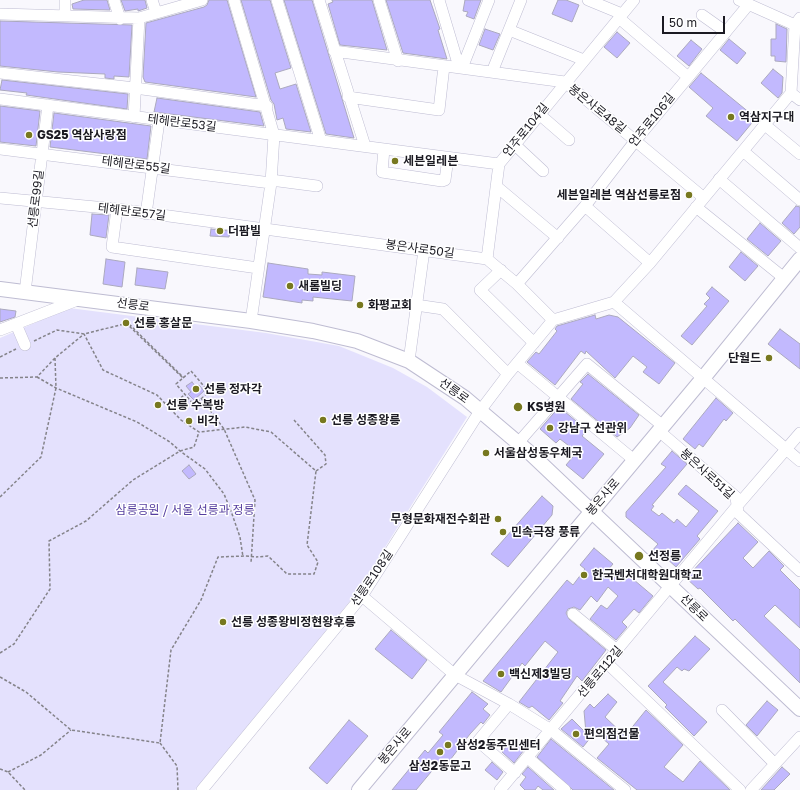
<!DOCTYPE html>
<meta charset="utf-8">
<style>
body{margin:0}
#map{position:relative;width:800px;height:790px;overflow:hidden;background:#f9f8fd;font-family:"Golos Text",sans-serif}
canvas{display:block}
.scale{position:absolute;left:662px;top:16px;width:63px;height:18px;box-sizing:border-box;border:2px solid #1b1a22;border-top:0;padding-left:5px;font-size:12px;line-height:14px;white-space:nowrap;color:#1b1a22;-webkit-text-stroke:3px #fff;paint-order:stroke}
</style>
<div id="map">
<canvas width="800" height="790"></canvas>
<div class="scale">50 m</div>
</div>
<script>
const context = document.querySelector('canvas').getContext('2d');
context.lineJoin = 'round';
function paint(path, color) {
  context.fillStyle = color;
  context.fill(path, 'evenodd');
}
function shape(rows) {
  const path = new Path2D();
  for (const r of rows) {
    path.moveTo(r[0], r[1]);
    for (let i = 2; i < r.length; i += 2) path.lineTo(r[i], r[i + 1]);
  }
  return path;
}
function trace(path, color, width, dash) {
  context.strokeStyle = color;
  context.lineWidth = width;
  context.lineCap = dash ? 'butt' : 'round';
  context.setLineDash(dash || []);
  context.stroke(path);
}
function label(font, color, halo, rows, align = 'center') {
  context.font = font + ' "Golos Text","Noto Sans KR",sans-serif';
  context.lineWidth = 3;
  context.setLineDash([]);
  context.textBaseline = 'middle';
  context.strokeStyle = halo;
  context.fillStyle = color;
  for (const [text, x, y, turn = 0] of rows) {
    context.save();
    context.translate(x, y);
    context.rotate((+turn || 0) * Math.PI / 180);
    context.textAlign = isNaN(turn) ? turn : align;
    if (halo) context.strokeText(text, 0, 0);
    context.fillText(text, 0, 0);
    context.restore();
  }
}
paint(shape([
 [69,308,266,333,339,346,393,368,427,387,467,417,355,595,195,790,0,790,0,338]
]), '#e4e1fd');
const building = shape([
 [84,0,107,0,110,10,73,9,72,4,84,0],
 [121,0,145,0,147,8,138,11,138,9,125,11,121,0],
 [209,0,227,0,256,97,145,82,143,77,146,23,204,7,207,5,209,0],
 [241,0,270,0,291,68,275,73,280,89,296,84,311,132,286,129,283,118,277,120,274,104,271,100,241,0],
 [284,0,312,0,354,138,326,134,284,0],
 [332,0,372,0,387,50,340,45,328,4,333,2,332,0],
 [386,0,430,0,440,29,438,30,447,59,403,53,386,0],
 [465,0,481,0,474,19,466,16,468,12,463,11,465,0],
 [558,0,566,0,579,5,572,22,552,14,558,0],
 [0,21,132,25,129,77,114,76,114,79,105,78,105,74,58,72,0,66,0,21],
 [776,24,787,29,786,62,775,61,775,56,771,56,771,39,776,39,776,24],
 [485,29,500,34,493,50,479,45,485,29],
 [617,32,630,43,617,58,604,47,617,32],
 [729,39,746,53,737,64,720,50,729,39],
 [691,40,702,49,689,66,677,56,691,40],
 [773,69,783,77,782,93,778,98,761,83,773,69],
 [701,73,756,118,737,141,706,116,713,108,689,87,701,73],
 [2,80,128,94,127,109,26,95,27,93,0,90,2,80],
 [157,98,260,112,264,126,154,112,157,98],
 [0,106,40,111,36,146,0,142,0,106],
 [54,113,151,126,147,159,50,147,54,113],
 [796,206,800,207,800,227,794,234,782,223,796,206],
 [92,214,109,215,106,238,90,235,92,214],
 [760,223,781,241,768,256,747,239,760,223],
 [211,229,230,231,229,237,210,236,211,229],
 [741,252,758,266,745,281,729,267,741,252],
 [106,259,125,262,122,287,103,284,106,259],
 [268,263,308,269,308,274,322,275,322,272,355,276,352,301,313,297,313,301,302,300,302,303,263,297,268,263],
 [137,268,168,272,165,289,135,285,137,268],
 [712,287,729,301,692,345,681,336,707,306,704,304,710,298,706,294,712,287],
 [0,309,16,311,15,317,0,322,0,309],
 [595,315,596,319,609,315,618,317,675,363,659,384,643,372,647,367,633,356,615,378,586,351,585,354,581,351,555,385,527,362,536,352,539,354,557,331,555,329,557,326,595,315],
 [780,329,800,344,800,369,768,344,780,329],
 [588,374,639,415,630,428,617,437,571,399,583,384,580,382,588,374],
 [192,382,196,387,199,385,204,391,194,400,188,394,191,392,186,386,192,382],
 [716,398,733,413,726,421,724,419,703,447,699,444,695,449,683,439,716,398],
 [559,407,587,430,582,436,604,454,583,479,566,465,577,452,560,439,556,443,540,429,559,407],
 [672,451,687,464,652,505,654,506,651,510,659,516,662,513,674,523,677,519,686,527,699,511,678,494,686,485,718,511,697,536,700,539,676,567,665,557,662,560,652,551,658,544,626,517,626,512,666,467,661,464,672,451],
 [189,465,196,474,189,479,182,471,189,465],
 [542,496,553,506,552,515,508,567,491,554,542,496],
 [738,523,758,542,743,558,753,568,769,551,784,566,780,570,800,590,800,628,775,605,764,616,800,650,800,683,735,619,733,621,700,588,698,589,686,578,738,523],
 [594,548,613,564,607,571,621,582,627,574,653,596,639,613,634,609,622,622,627,627,616,640,590,619,601,605,607,609,618,596,608,587,597,602,591,596,580,610,574,607,568,609,566,613,569,619,606,650,582,681,577,676,560,701,563,703,549,720,532,706,529,708,519,702,558,652,545,641,525,666,522,663,501,692,483,681,567,580,573,585,585,569,580,565,594,548],
 [391,630,427,660,412,679,375,649,391,630],
 [695,636,710,649,689,671,684,669,682,671,677,667,663,682,707,722,694,736,665,707,667,705,648,686,695,636],
 [472,692,488,704,483,709,490,715,483,724,481,722,470,734,447,764,441,760,416,790,392,790,425,750,428,753,443,735,439,732,472,692],
 [608,694,617,702,605,717,625,736,646,710,683,745,664,767,683,782,700,761,730,790,637,790,597,758,609,744,595,732,583,747,561,729,572,719,586,733,584,711,590,704,594,708,608,694],
 [767,701,778,710,757,736,746,725,767,701],
 [349,720,368,736,327,784,309,768,349,720],
 [551,739,614,790,573,790,537,757,551,739],
 [511,741,513,741,524,750,514,763,502,752,511,741],
 [492,762,503,772,497,780,485,770,492,762],
 [528,767,554,790,543,790,538,786,535,790,525,790,520,785,526,777,522,774,528,767],
 [782,767,790,774,774,790,761,790,782,767]
]);
paint(building, '#c2b9fe');
trace(building, '#aba9be', 1);
const minor = shape([
 [114,0,120,19],
 [152,0,156,12],
 [234,0,274,135,271,183,251,321],
 [277,0,321,141],
 [319,0,365,146],
 [379,0,398,61],
 [439,0,459,67],
 [588,0,622,14],
 [739,0,795,25],
 [0,14,139,18,202,0],
 [702,15,726,32],
 [65,16,65,0],
 [619,18,688,77],
 [509,30,584,60],
 [334,51,565,82,704,198],
 [462,68,489,0],
 [492,72,521,0],
 [0,73,135,88,267,106],
 [791,93,800,100],
 [348,97,439,110,444,66],
 [0,99,499,164],
 [539,114,569,140],
 [134,117,139,18],
 [765,125,800,154],
 [514,144,543,171],
 [0,149,271,183],
 [384,149,382,172,442,181,445,180,448,158],
 [743,151,800,200],
 [719,179,800,248],
 [271,180,317,186],
 [496,186,558,238],
 [0,198,117,209,487,259,517,284,553,320],
 [585,206,650,263],
 [696,207,784,278],
 [117,209,112,247,258,268],
 [146,214,159,121],
 [487,259,499,164,634,0],
 [501,270,480,290,534,343],
 [517,284,585,206,636,140,749,4],
 [25,292,48,105],
 [614,302,800,461],
 [416,305,443,309,508,374],
 [16,324,25,345],
 [0,330,80,299],
 [409,361,424,250],
 [517,363,634,460],
 [659,431,736,497,738,513,800,571],
 [518,443,587,364,663,426],
 [362,596,455,675,509,704,551,730,625,790],
 [573,614,618,651],
 [607,663,740,790],
 [509,704,478,741,515,773],
 [722,710,775,764],
 [528,758,565,790],
 [202,790,362,596,480,411,508,374,553,320,614,302,650,263,791,93,795,25,800,18],
 [500,790,737,506,800,433],
 [751,790,800,737]
]);
const major = shape([
 [0,289,251,321,313,331,357,341,409,361,465,398,530,453,800,709],
 [359,790,704,377,800,259]
]);
trace(minor, '#bebcd2', 12);
trace(major, '#bebcd2', 16);
trace(shape([
 [126,323,183,378],
 [34,341,57,330,84,334,128,323,184,378],
 [0,357,16,349],
 [191,371,209,392,194,405,176,384,191,371],
 [37,377,56,388,137,422,170,442,180,451,205,469,224,494,231,511,240,537,243,557],
 [0,378,37,377,55,358,84,334,103,370,157,395,181,420,199,432,245,427,271,432,316,471,307,545,318,562,314,574,287,574,268,556,256,557],
 [201,398,224,429,255,500,251,563],
 [170,408,185,394],
 [294,420,325,455,326,464,316,471],
 [0,497,41,457,56,388,55,358],
 [0,653,14,644,50,589,49,541,86,521,133,480,180,451,194,447,199,432],
 [0,677,26,692,71,730,160,743,171,650,201,600,218,557,246,556],
 [160,743,177,766,178,790],
 [0,769,8,772,25,790],
 [8,772,41,755,71,730]
]), '#848389', 1.5, [3, 2]);
trace(minor, '#fff', 11);
trace(major, '#fff', 14);
trace(shape([
 [246,556,256,557]
]), '#848389', 1.5, [3, 2]);
for (const [x, y, r, color] of [
 [731,117,4,"#77781f"],
 [29,135,4,"#77781f"],
 [395,161,4,"#77781f"],
 [689,195,4,"#77781f"],
 [220,231,4,"#77781f"],
 [290,286,4,"#77781f"],
 [360,305,4,"#77781f"],
 [126,323,4,"#77781f"],
 [769,358,4,"#77781f"],
 [196,389,4,"#77781f"],
 [158,405,4,"#77781f"],
 [518,407,5,"#77781f"],
 [323,420,4,"#77781f"],
 [189,421,4,"#77781f"],
 [550,428,4,"#77781f"],
 [486,453,4,"#77781f"],
 [498,519,4,"#77781f"],
 [503,532,4,"#77781f"],
 [639,556,5,"#77781f"],
 [584,575,4,"#77781f"],
 [223,622,4,"#77781f"],
 [501,674,4,"#77781f"],
 [576,734,4,"#77781f"],
 [448,745,4,"#77781f"],
 [440,752,4,"#77781f"]
]) {
  const dot = new Path2D();
  dot.arc(x, y, r, 0, 2 * Math.PI);
  context.fillStyle = color;
  context.fill(dot);
  trace(dot, '#fff', 1.5);
}
label('12px', '#1b1a22', '#fff', [
 ["봉은사로48길",597,109,39],
 ["언주로106길",652,120,-51],
 ["테헤란로53길",182,123,7],
 ["언주로104길",526,130,-51],
 ["테헤란로55길",136,165,7],
 ["선릉로99길",36,199,-83],
 ["테헤란로57길",132,212,7],
 ["봉은사로50길",420,249,8],
 ["선릉로",133,305,8],
 ["선릉로",454,391,36],
 ["봉은사로51길",707,474,42],
 ["봉은사로",603,497,-49],
 ["선릉로108길",372,578,-56],
 ["선릉로",694,608,44],
 ["선릉로112길",600,672,-50],
 ["봉은사로",395,746,-50]
]);
label('bold 12px', '#1b1a22', '#fff', [
 ["역삼지구대",739,117],
 ["GS25 역삼사랑점",37,135],
 ["세븐일레븐",403,161],
 ["세븐일레븐 역삼선릉로점",681,195,"right"],
 ["더팜빌",228,231],
 ["새롬빌딩",298,286],
 ["화평교회",368,305],
 ["선릉 홍살문",134,323],
 ["단월드",761,358,"right"],
 ["선릉 정자각",204,389],
 ["선릉 수복방",166,405],
 ["KS병원",527,407],
 ["선릉 성종왕릉",331,420],
 ["비각",197,421],
 ["강남구 선관위",558,428],
 ["서울삼성동우체국",494,453],
 ["무형문화재전수회관",490,519,"right"],
 ["민속극장 풍류",511,532],
 ["선정릉",648,556],
 ["한국벤처대학원대학교",592,575],
 ["선릉 성종왕비정현왕후릉",231,622],
 ["백신제3빌딩",509,674],
 ["편의점건물",584,734],
 ["삼성2동주민센터",456,745],
 ["삼성2동문고",440,766,"center"]
], 'left');
label('12px', '#553e9f', '#fff', [
 ["삼릉공원 / 서울 선릉과 정릉",185,510]
]);
</script>
